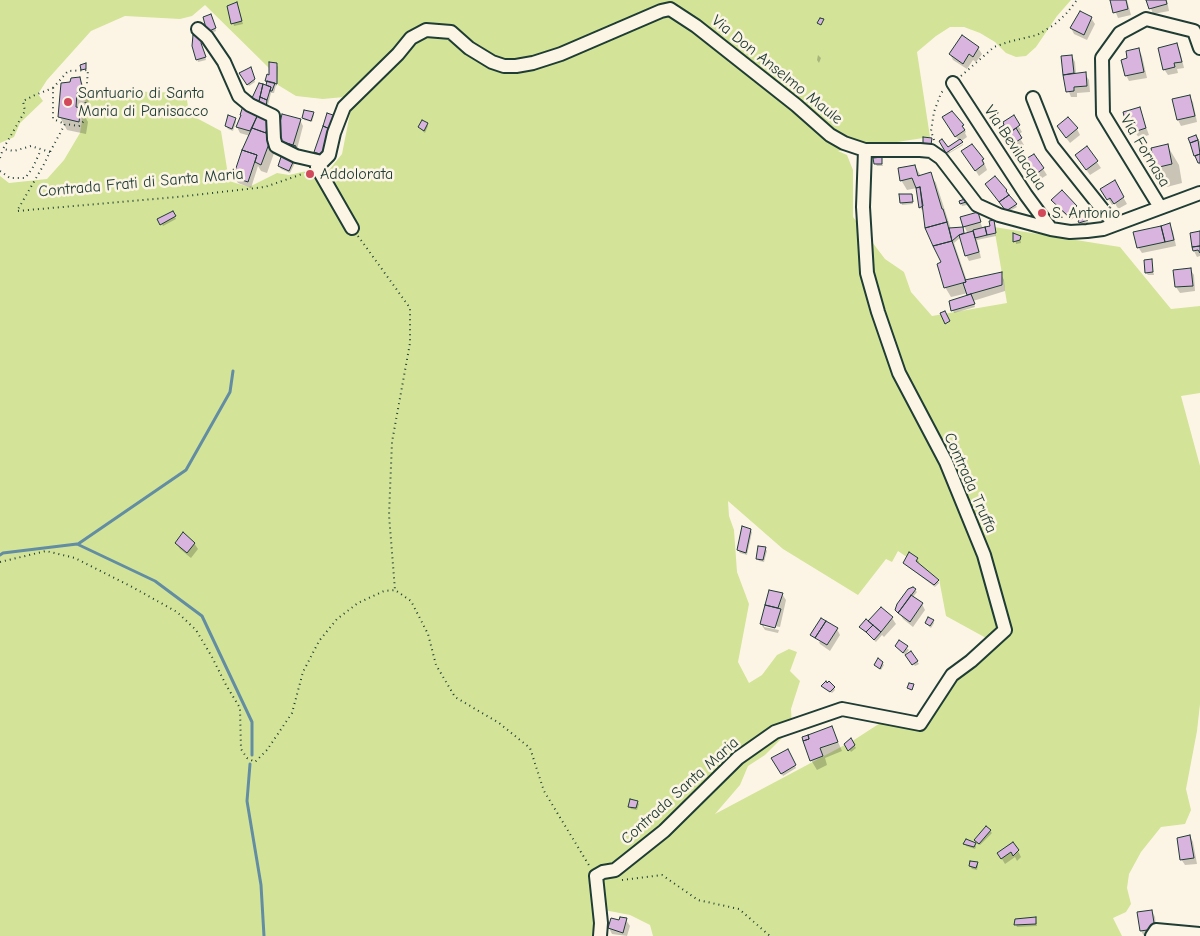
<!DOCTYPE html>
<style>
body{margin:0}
canvas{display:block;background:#fcf5e5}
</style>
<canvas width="1200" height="936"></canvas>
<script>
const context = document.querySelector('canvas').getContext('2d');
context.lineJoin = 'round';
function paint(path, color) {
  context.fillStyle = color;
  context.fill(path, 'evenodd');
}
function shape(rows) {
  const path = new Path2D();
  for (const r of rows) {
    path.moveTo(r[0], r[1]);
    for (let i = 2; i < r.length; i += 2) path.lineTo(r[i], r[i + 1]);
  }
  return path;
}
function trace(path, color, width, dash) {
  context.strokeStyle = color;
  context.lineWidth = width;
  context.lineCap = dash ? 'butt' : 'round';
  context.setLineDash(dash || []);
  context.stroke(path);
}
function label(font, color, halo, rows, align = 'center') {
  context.font = font + ' "Comic Neue",sans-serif';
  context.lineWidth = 5;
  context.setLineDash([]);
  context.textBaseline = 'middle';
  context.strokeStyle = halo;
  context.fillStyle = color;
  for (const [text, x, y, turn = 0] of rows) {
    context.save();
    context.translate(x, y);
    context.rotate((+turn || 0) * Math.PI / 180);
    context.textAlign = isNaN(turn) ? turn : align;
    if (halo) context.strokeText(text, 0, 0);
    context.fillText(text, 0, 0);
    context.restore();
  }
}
paint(shape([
 [0,0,1071,0,1057,16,1036,47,1026,56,1016,57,1006,53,995,42,980,33,964,27,950,27,936,36,917,52,930,137,838,151,847,155,853,170,853,217,885,259,904,272,911,292,932,316,1007,303,994,227,1120,247,1171,309,1200,306,1200,393,1181,396,1200,466,1200,704,1197,731,1186,789,1191,810,1185,824,1161,827,1141,852,1129,874,1127,888,1131,904,1126,912,1113,918,1122,936,653,936,650,925,630,915,599,909,596,936,0,936,0,176,9,183,47,179,64,160,80,133,87,90,186,93,189,114,221,131,229,181,249,187,277,173,289,175,311,170,325,175,342,154,355,88,344,97,323,99,296,96,278,85,269,68,205,5,192,16,180,19,125,16,91,31,47,80,38,94,43,101,20,123,14,137,0,143],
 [728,501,783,549,858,595,886,559,892,562,898,551,939,579,946,616,997,644,987,657,977,655,954,665,910,727,891,716,854,740,715,814,740,785,748,766,765,755,792,728,791,709,800,681,790,671,797,652,789,649,777,655,762,675,749,683,738,662,749,604,737,572,734,530,729,516]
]), '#d3e498');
paint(shape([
 [1111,0,1127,0,1131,15,1118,18],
 [1148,0,1167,0,1169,11,1153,14],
 [237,4,243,24,234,26,228,6],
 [212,18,216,31,209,34,208,31],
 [1091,18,1095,24,1087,40,1074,34,1071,28],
 [203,40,202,47,206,60,198,62,193,46],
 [1177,45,1180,51,1184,68,1177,69,1178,73,1168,75,1164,69],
 [978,48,982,54,976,62,973,60,967,69,953,60,950,54],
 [1139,50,1142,56,1147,78,1129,81,1126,75],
 [818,55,821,58,819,63,817,60],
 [1072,56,1075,62,1076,74,1085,74,1089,80,1090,92,1077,93,1077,97,1071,97,1065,82,1062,57],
 [276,64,278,67,277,86,276,85,274,93,271,93,267,109,254,98,259,84,267,87,266,81,270,77],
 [252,71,255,82,249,86,241,73],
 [79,78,87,91,89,104,84,106,83,113,88,122,86,134,67,130,60,117,71,83],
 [1189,96,1193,102,1197,122,1181,126,1178,120],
 [244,108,271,118,271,134,300,120,303,126,296,153,278,142,267,173,261,171,258,166,251,188,238,183,234,177,250,136,240,133,237,127],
 [1139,108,1149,135,1139,138,1135,132,1132,132,1129,126],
 [313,113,314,115,312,122,304,120,303,118],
 [956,116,966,132,965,133,967,137,949,150,950,152,963,144,963,145,948,154,941,141,948,148,959,141,947,124],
 [1013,117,1022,132,1018,135,1024,145,1014,151,1000,129],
 [235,119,236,122,233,131,228,129,226,126],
 [427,124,428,126,425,133,419,127],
 [1058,127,1077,129,1080,135,1070,143],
 [1198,141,1200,141,1200,165,1195,156],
 [1167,145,1179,165,1182,183,1167,187,1156,167],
 [1087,148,1101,168,1090,175,1080,161],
 [1034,155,1047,175,1039,180,1029,167],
 [967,157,983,160,987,170,979,176],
 [881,159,883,166,877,166,875,163],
 [293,161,295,163,290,173,281,169,279,166],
 [915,166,921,176,930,174,936,183,951,229,963,228,964,235,968,234,964,226,977,214,983,229,991,227,993,222,996,236,977,240,981,258,969,261,966,255,961,237,954,243,967,281,1001,274,1004,280,1005,291,973,301,975,307,954,313,950,302,968,295,968,293,951,297,945,287,943,263,924,209,922,210,920,207,917,188,907,190,901,180],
 [1114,181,1127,204,1118,209,1115,203,1112,205,1102,189],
 [990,190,1006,190,1017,207,1008,212],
 [911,195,913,204,902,205,901,202],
 [965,200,967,205,962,206,961,204],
 [1052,200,1076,207,1079,213,1071,220,1056,206],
 [172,212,176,219,163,226,159,219],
 [1084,218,1089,223,1082,225,1080,221],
 [1169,225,1173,231,1176,246,1142,253,1138,247],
 [1200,232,1200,256,1197,257,1194,251],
 [1015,235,1020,237,1021,243,1016,244],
 [1151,260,1154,275,1148,275,1146,273],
 [1190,269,1194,275,1195,291,1180,293,1176,287,1175,271],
 [750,530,752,532,747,555,740,553,738,550],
 [176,543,194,543,198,549,191,558,180,549],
 [765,548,767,551,764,562,759,561,757,558],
 [917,559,919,562,917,564,938,581,939,583,935,587,906,565],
 [915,590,917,592,913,597,922,604,925,610,913,627,903,619,897,609],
 [770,591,782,594,786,600,780,627,764,624,764,627,779,630,778,633,765,630,761,624],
 [892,618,896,624,884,637,882,635,876,642,862,629,868,623],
 [933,621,934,623,931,628,926,623],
 [837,629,840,635,830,651,820,644,819,642],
 [899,642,909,650,905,655,896,646],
 [911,653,919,664,915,666,908,658],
 [882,663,884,665,881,670,875,665],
 [823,686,834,688,835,690,832,693],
 [832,728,842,751,825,758,827,765,817,770,811,760],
 [851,740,856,748,851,752,846,744],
 [787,750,796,768,783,776,773,759],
 [637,802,639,804,637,810,631,809,629,806],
 [990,831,992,833,980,845,976,843,975,840],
 [1190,836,1193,842,1197,864,1185,865,1181,859],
 [965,844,975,844,976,847,975,849,966,846],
 [1018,851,1021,857,1017,861,1015,857,1005,864,999,854],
 [977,863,978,865,977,870,972,869,970,866],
 [1152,911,1155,917,1157,935,1144,936,1141,931],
 [1036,918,1037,926,1017,927,1016,925],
 [612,920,620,922,626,920,630,926,627,936,612,934,609,928]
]), '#0003');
trace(shape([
 [78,544,186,470,230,392,233,371],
 [0,555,3,553,77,544,155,581,202,616,252,722,252,755],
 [250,764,247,801,261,885,264,936]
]), '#638da2', 3);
const building = shape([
 [1110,0,1126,0,1128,9,1113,13,1110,0],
 [1146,0,1166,0,1167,4,1149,9,1146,0],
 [237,2,242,21,231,24,227,6,237,2],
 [1080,11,1092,17,1084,35,1070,28,1080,11],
 [211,14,216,28,207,32,203,17,211,14],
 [820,18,824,19,821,25,817,23,820,18],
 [193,35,203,36,201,43,206,57,196,60,192,46,193,35],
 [962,35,979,47,973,57,969,54,963,64,949,54,962,35],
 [1177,43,1182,62,1174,63,1175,67,1163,70,1158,48,1177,43],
 [1139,48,1144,72,1125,76,1121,60,1127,58,1126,51,1139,48],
 [1072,55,1074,73,1063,75,1061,56,1072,55],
 [269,62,277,63,277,84,265,81,267,74,269,75,269,62],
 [86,63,86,69,81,70,80,65,86,63],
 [251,67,255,79,247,85,239,73,251,67],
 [1086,72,1087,86,1074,87,1074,91,1066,92,1063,75,1086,72],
 [80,77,83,91,77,93,76,107,81,108,79,122,58,117,61,83,70,82,71,78,80,77],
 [267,81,275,83,272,91,270,91,271,87,266,85,267,81],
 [259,83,263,84,259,101,252,98,259,83],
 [263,84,271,87,267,100,260,97,263,84],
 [1190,95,1195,116,1177,120,1172,99,1190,95],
 [260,97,267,100,266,107,258,105,260,97],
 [243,106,259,112,250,131,236,127,241,115,240,115,243,106],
 [1140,107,1146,128,1134,132,1132,126,1127,127,1123,112,1140,107],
 [304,110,314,112,311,121,302,118,304,110],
 [952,111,964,125,962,126,965,130,955,137,942,117,952,111],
 [259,112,272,117,266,133,252,128,259,112],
 [327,113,336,116,332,130,323,126,327,113],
 [282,114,301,119,293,145,276,140,282,114],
 [228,115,236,118,232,129,225,126,228,115],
 [1014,115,1020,125,1012,131,1008,125,1000,130,999,128,1004,125,1003,122,1014,115],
 [1068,117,1078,128,1066,138,1057,126,1068,117],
 [422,120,428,123,424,131,418,127,422,120],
 [1008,125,1012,131,1016,128,1022,138,1010,146,1000,130,1008,125],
 [323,126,332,130,325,156,314,152,323,126],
 [252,128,266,133,266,131,273,133,261,165,255,162,257,155,242,150,252,128],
 [1196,135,1198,140,1190,143,1188,138,1196,135],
 [923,137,932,138,931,145,923,144,923,137],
 [942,139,948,147,960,139,963,142,946,153,939,141,942,139],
 [1198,140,1200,154,1194,156,1190,143,1198,140],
 [286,143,296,146,295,152,285,147,286,143],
 [972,144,984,159,982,160,984,164,975,171,961,151,972,144],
 [1168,144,1172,164,1155,168,1151,148,1168,144],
 [1087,146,1098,161,1086,170,1075,155,1087,146],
 [242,150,257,155,248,182,233,177,242,150],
 [282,154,294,160,289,171,278,166,282,154],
 [1034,154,1044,168,1035,175,1024,160,1034,154],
 [1200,154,1200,163,1198,163,1195,156,1200,154],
 [882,157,882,164,874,164,873,158,882,157],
 [915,165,918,176,931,172,942,209,943,209,947,222,925,228,920,187,916,188,912,178,900,181,898,168,915,165],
 [995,176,1007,190,1006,191,1009,195,999,202,985,184,995,176],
 [1115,180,1124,197,1114,204,1110,198,1107,200,1100,189,1115,180],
 [920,187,923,206,919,208,916,188,920,187],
 [1062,190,1077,206,1067,215,1051,200,1062,190],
 [899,194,912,194,913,202,900,203,899,194],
 [1009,195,1017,204,1006,211,999,202,1009,195],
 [965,199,966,202,960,204,959,201,965,199],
 [173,211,176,216,160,225,157,219,173,211],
 [978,212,981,222,963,227,960,217,978,212],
 [1084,216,1088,220,1079,223,1078,221,1084,216],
 [994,220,996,233,987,235,985,227,990,226,989,221,994,220],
 [947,222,952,241,933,246,925,228,947,222],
 [1170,223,1174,240,1165,242,1161,226,1170,223],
 [1161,226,1165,242,1137,248,1133,232,1161,226],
 [963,227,964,233,959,235,952,241,949,228,963,227],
 [985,227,987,235,975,238,973,230,985,227],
 [973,231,979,252,965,256,959,235,973,231],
 [1200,231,1200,246,1192,247,1190,233,1200,231],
 [1013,233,1021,236,1020,240,1013,242,1013,233],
 [952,241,966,282,944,288,937,264,941,262,933,246,952,241],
 [1200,246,1200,253,1198,250,1193,251,1192,247,1200,246],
 [1152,259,1153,272,1145,273,1144,260,1152,259],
 [1191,268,1193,286,1175,287,1173,270,1191,268],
 [1002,272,1002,285,967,295,963,283,966,282,965,280,1002,272],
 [971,294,975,304,951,311,949,301,971,294],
 [945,311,950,321,945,324,940,313,945,311],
 [742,526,751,529,746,553,737,550,742,526],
 [183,532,195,543,187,553,175,543,183,532],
 [758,546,766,547,763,560,756,559,758,546],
 [909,552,918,558,916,561,939,580,934,585,903,563,909,552],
 [913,587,916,589,898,613,895,610,897,604,908,589,913,587],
 [769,590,783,593,778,608,765,605,769,590],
 [911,595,923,603,910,622,898,613,911,595],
 [765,605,781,609,775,628,760,624,765,605],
 [881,607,893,617,881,632,868,621,881,607],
 [928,617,934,620,930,626,925,623,928,617],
 [821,618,826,621,815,638,810,635,821,618],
 [866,619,873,625,866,632,859,627,866,619],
 [826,621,838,628,827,645,815,638,826,621],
 [873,625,881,632,874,640,866,632,873,625],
 [899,640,908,646,903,653,895,646,899,640],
 [911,651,918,661,912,665,905,655,911,651],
 [878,658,883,662,880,669,874,665,878,658],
 [826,681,827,683,829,681,835,687,830,692,821,686,826,681],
 [909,683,914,684,912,690,907,688,909,683],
 [832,726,838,742,820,748,823,756,810,761,803,741,809,739,808,735,832,726],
 [808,735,809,739,803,741,802,737,808,735],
 [851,738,855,745,848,751,844,744,851,738],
 [788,749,796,765,781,774,771,758,788,749],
 [630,799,638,801,636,808,628,807,630,799],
 [986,826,991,830,979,844,974,840,986,826],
 [1190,835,1194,858,1180,860,1177,838,1190,835],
 [966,839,976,843,974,847,963,844,966,839],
 [1013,842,1019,850,1013,856,1011,852,1001,859,997,853,1013,842],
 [970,861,978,862,976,868,969,866,970,861],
 [1152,910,1155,929,1140,931,1137,912,1152,910],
 [620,917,627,918,623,933,608,928,611,918,619,920,620,917],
 [1036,917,1036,924,1014,925,1015,919,1036,917]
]);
paint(building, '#d9b4de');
trace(building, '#1f3d34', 1);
const minor = shape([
 [670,9,696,26,796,105,830,135,844,143,865,150,920,150,931,151,941,158,977,205,999,215,1051,229,1070,232,1087,231,1103,229,1200,193],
 [198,29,207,37,224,62,239,96,250,105,273,116,274,139,276,146,296,156,322,162,329,155,334,133,344,107,398,54,411,38,426,30,451,32,469,48,492,62,504,66,516,66,533,63,561,54,661,11,670,9],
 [953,83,1026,195,1051,229],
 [1033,98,1052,146,1114,224],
 [317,167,352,228],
 [1160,207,1103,114,1102,58,1120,33,1146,19,1194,31,1200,48],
 [600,936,601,923,596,876,603,872,615,870,664,831,738,758,775,732,842,709,920,724,952,675,971,661,1005,630,984,555,946,462,899,373,878,312,867,273,863,207,865,150],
 [1152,936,1156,930,1200,934]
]);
trace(minor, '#1f3d34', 16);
trace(shape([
 [961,76,994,47,1008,42,1037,35,1054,25,1066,14,1077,0],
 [53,88,68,71,88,70,84,121,79,126,65,124],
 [934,140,931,131,934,112,941,93,944,90],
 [50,152,31,146,14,151,3,149,25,111,23,101,35,95,53,88,53,119,65,124,50,152,43,166,17,211,177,197,265,187,308,172],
 [0,158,3,149],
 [0,171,10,178,25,178,32,169,41,150],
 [358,236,410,308,410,343,392,442,389,515,395,590],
 [0,562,46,551,75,558,134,588,177,612,196,630,212,657,226,685,240,708,241,749,247,758,255,762,267,750,292,713,303,672,319,641,337,619,358,603,384,591,395,590,411,601,428,634,436,665,455,697,499,723,530,748,544,791,590,867],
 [622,880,662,875,698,900,739,909,770,936]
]), '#1f3d34', 2, [1, 4]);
trace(minor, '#fcf5e5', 12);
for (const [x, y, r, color] of [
 [68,102,5,"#d1495b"],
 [310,174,5,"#d1495b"],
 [1042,213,5,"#d1495b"]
]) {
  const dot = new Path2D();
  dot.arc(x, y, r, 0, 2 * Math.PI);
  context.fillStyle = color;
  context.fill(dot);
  trace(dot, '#fcf5e5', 2);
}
label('16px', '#1f3d34', '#fcf5e5', [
 ["Via Don Anselmo Maule",777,70,39],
 ["Via Bevilacqua",1015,148,56],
 ["Via Fornasa",1145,151,59],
 ["Contrada Frati di Santa Maria",141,183,-5],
 ["Contrada Truffa",970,483,66],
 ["Contrada Santa Maria",680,791,-42]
]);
label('16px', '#1f3d34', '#fcf5e5', [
 ["Santuario di Santa",78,93],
 ["Maria di Panisacco",78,111],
 ["Addolorata",320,174],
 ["S. Antonio",1052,213]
], 'left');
</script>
